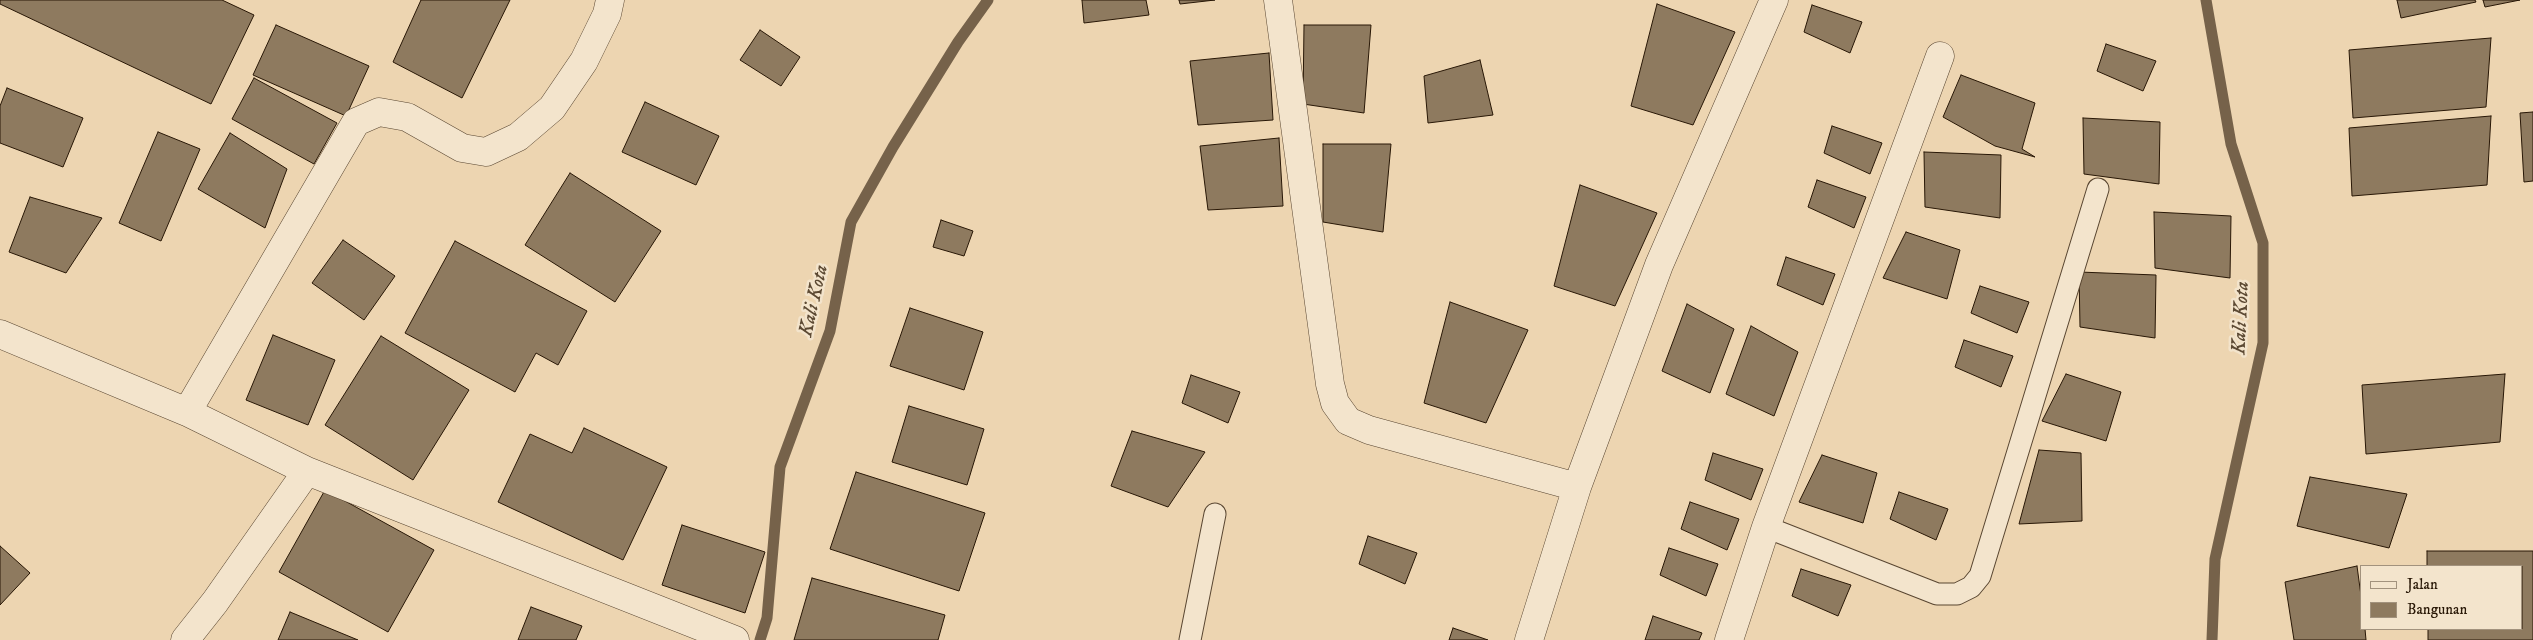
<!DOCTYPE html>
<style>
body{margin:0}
#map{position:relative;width:2533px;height:640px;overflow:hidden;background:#edd5b1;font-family:"IM FELL DW Pica",serif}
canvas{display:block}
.legend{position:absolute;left:2360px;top:565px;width:162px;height:65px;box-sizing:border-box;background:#f3e4cc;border:1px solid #a2927d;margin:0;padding:6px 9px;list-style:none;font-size:15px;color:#281706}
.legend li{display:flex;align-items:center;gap:10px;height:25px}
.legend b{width:25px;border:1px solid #a2927d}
</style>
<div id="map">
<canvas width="2533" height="640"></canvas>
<ul class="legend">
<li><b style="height:6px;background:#f3e4cc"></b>Jalan</li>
<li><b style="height:14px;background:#8e7a5f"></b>Bangunan</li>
</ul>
</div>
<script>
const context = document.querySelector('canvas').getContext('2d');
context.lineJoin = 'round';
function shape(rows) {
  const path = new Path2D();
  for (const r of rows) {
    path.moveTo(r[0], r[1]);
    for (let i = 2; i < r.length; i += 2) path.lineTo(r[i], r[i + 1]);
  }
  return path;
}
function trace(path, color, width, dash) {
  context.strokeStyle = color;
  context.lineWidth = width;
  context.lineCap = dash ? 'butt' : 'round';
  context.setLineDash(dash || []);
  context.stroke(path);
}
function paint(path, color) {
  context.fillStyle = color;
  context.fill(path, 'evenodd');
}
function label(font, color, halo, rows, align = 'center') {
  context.font = font + ' "IM FELL DW Pica",serif';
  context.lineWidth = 5;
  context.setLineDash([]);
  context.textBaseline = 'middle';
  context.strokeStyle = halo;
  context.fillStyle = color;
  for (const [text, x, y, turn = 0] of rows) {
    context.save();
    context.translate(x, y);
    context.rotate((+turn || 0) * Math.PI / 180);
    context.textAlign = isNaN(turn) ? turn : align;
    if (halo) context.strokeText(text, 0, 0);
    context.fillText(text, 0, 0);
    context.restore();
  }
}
trace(shape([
 [2206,0,2231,144,2263,243,2263,343,2215,559,2212,640],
 [760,640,767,618,780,467,830,331,851,222,893,147,958,42,988,0]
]), '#76624a', 11);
const building = shape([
 [0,0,222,0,254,15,211,104,0,4,0,0],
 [421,0,510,0,462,98,393,62,421,0],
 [1082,0,1146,0,1149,15,1084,23,1082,0],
 [1179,0,1215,0,1180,4,1179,0],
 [2397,0,2475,0,2476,2,2401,18,2397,0],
 [2483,0,2520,0,2485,7,2483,0],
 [1657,4,1735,32,1693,125,1631,106,1657,4],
 [1812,5,1862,22,1850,53,1804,32,1812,5],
 [276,25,369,66,346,116,253,75,276,25],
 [1304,25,1371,25,1364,113,1303,104,1304,25],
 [760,30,800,57,781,86,740,60,760,30],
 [2491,38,2486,107,2353,118,2349,50,2491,38],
 [2106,44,2156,61,2143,91,2097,71,2106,44],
 [1269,53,1273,120,1198,125,1190,61,1269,53],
 [1480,60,1493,115,1428,123,1424,76,1480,60],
 [1961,75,2035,103,2022,149,2035,157,1995,146,1943,117,1961,75],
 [254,78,337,123,314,164,232,119,254,78],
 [7,88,83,118,63,167,0,143,0,106,7,88],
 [645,102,719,136,696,185,622,152,645,102],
 [2533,112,2533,181,2524,182,2520,113,2533,112],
 [2491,116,2487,185,2352,196,2349,128,2491,116],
 [2083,118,2160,122,2159,184,2084,174,2083,118],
 [1832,126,1882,143,1870,174,1824,153,1832,126],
 [158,132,200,149,161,241,119,223,158,132],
 [230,133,287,169,265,228,198,189,230,133],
 [1279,138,1283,206,1208,210,1200,146,1279,138],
 [1323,144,1391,144,1383,232,1323,222,1323,144],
 [1924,152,2001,155,2000,218,1925,207,1924,152],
 [570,173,661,231,615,302,525,245,570,173],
 [1817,180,1866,197,1854,228,1808,207,1817,180],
 [1580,185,1657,213,1615,306,1554,286,1580,185],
 [30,197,102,218,66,273,9,252,30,197],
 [2154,212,2231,216,2230,278,2155,268,2154,212],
 [941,220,973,231,964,256,933,247,941,220],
 [1906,232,1960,250,1947,299,1883,278,1906,232],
 [343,240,395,276,364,320,312,283,343,240],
 [455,241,587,311,558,365,536,353,515,392,405,333,455,241],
 [1786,257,1835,274,1823,305,1777,285,1786,257],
 [2079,272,2156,275,2155,338,2080,327,2079,272],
 [1980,286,2029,302,2017,333,1971,313,1980,286],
 [1450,302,1528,330,1486,423,1424,403,1450,302],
 [1687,304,1734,329,1710,393,1662,371,1687,304],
 [910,308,983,332,964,390,890,366,910,308],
 [1751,326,1798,352,1774,416,1726,394,1751,326],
 [273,335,335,360,308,425,246,400,273,335],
 [381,336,469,390,413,480,325,425,381,336],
 [1964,340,2013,356,2001,387,1955,367,1964,340],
 [2066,374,2121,392,2106,441,2042,421,2066,374],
 [2505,374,2500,442,2366,454,2362,385,2505,374],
 [1191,375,1240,392,1228,423,1182,403,1191,375],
 [909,406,984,429,967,485,892,462,909,406],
 [584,428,667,467,623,560,498,502,530,434,572,453,584,428],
 [1132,431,1205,452,1168,507,1111,486,1132,431],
 [2039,450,2081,453,2082,521,2019,524,2039,450],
 [1713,453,1763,469,1751,500,1705,480,1713,453],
 [1822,455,1877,473,1863,523,1799,502,1822,455],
 [856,472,985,513,959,591,830,549,856,472],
 [2310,477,2407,494,2389,548,2297,526,2310,477],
 [325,490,434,550,388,632,279,572,325,490],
 [1899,492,1948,509,1936,540,1890,519,1899,492],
 [1690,502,1739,519,1727,550,1681,529,1690,502],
 [682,525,765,552,745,613,662,585,682,525],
 [1368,536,1417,553,1405,584,1359,564,1368,536],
 [0,546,30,573,0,605,0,546],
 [1669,548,1718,564,1706,596,1660,575,1669,548],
 [2427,551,2533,551,2533,640,2428,640,2428,629,2522,629,2522,566,2427,566,2427,551],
 [2357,566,2362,603,2362,629,2365,629,2366,640,2294,640,2285,582,2357,566],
 [1801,569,1851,585,1838,616,1792,596,1801,569],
 [812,578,945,615,938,640,794,640,812,578],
 [531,607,582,626,576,640,518,640,531,607],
 [290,612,358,640,278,640,290,612],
 [1653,616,1702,633,1699,640,1645,640,1653,616],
 [1453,628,1488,640,1449,640,1453,628]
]);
paint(building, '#8e7a5f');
trace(building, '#281706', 1);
const lane = shape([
 [1766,527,1937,594,1957,594,1971,587,1980,576,2098,189],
 [1190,640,1215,514]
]);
const street = shape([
 [610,0,607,14,584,61,552,108,518,137,486,152,462,148,407,117,379,112,356,122,187,412,307,471,735,640],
 [1278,0,1330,384,1335,403,1348,421,1369,430,1577,487],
 [0,334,187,412],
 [185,640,215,602,307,471],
 [1529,640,1577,487,1659,265,1774,0],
 [1729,640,1766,527,1940,56]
]);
trace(lane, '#594631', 23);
trace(street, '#594631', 29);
trace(lane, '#f3e4cc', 21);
trace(street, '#f3e4cc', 28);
label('italic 20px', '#5c4933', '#f3e4cc', [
 ["Kali Kota",815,301,-77],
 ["Kali Kota",2242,318,-87]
]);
</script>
